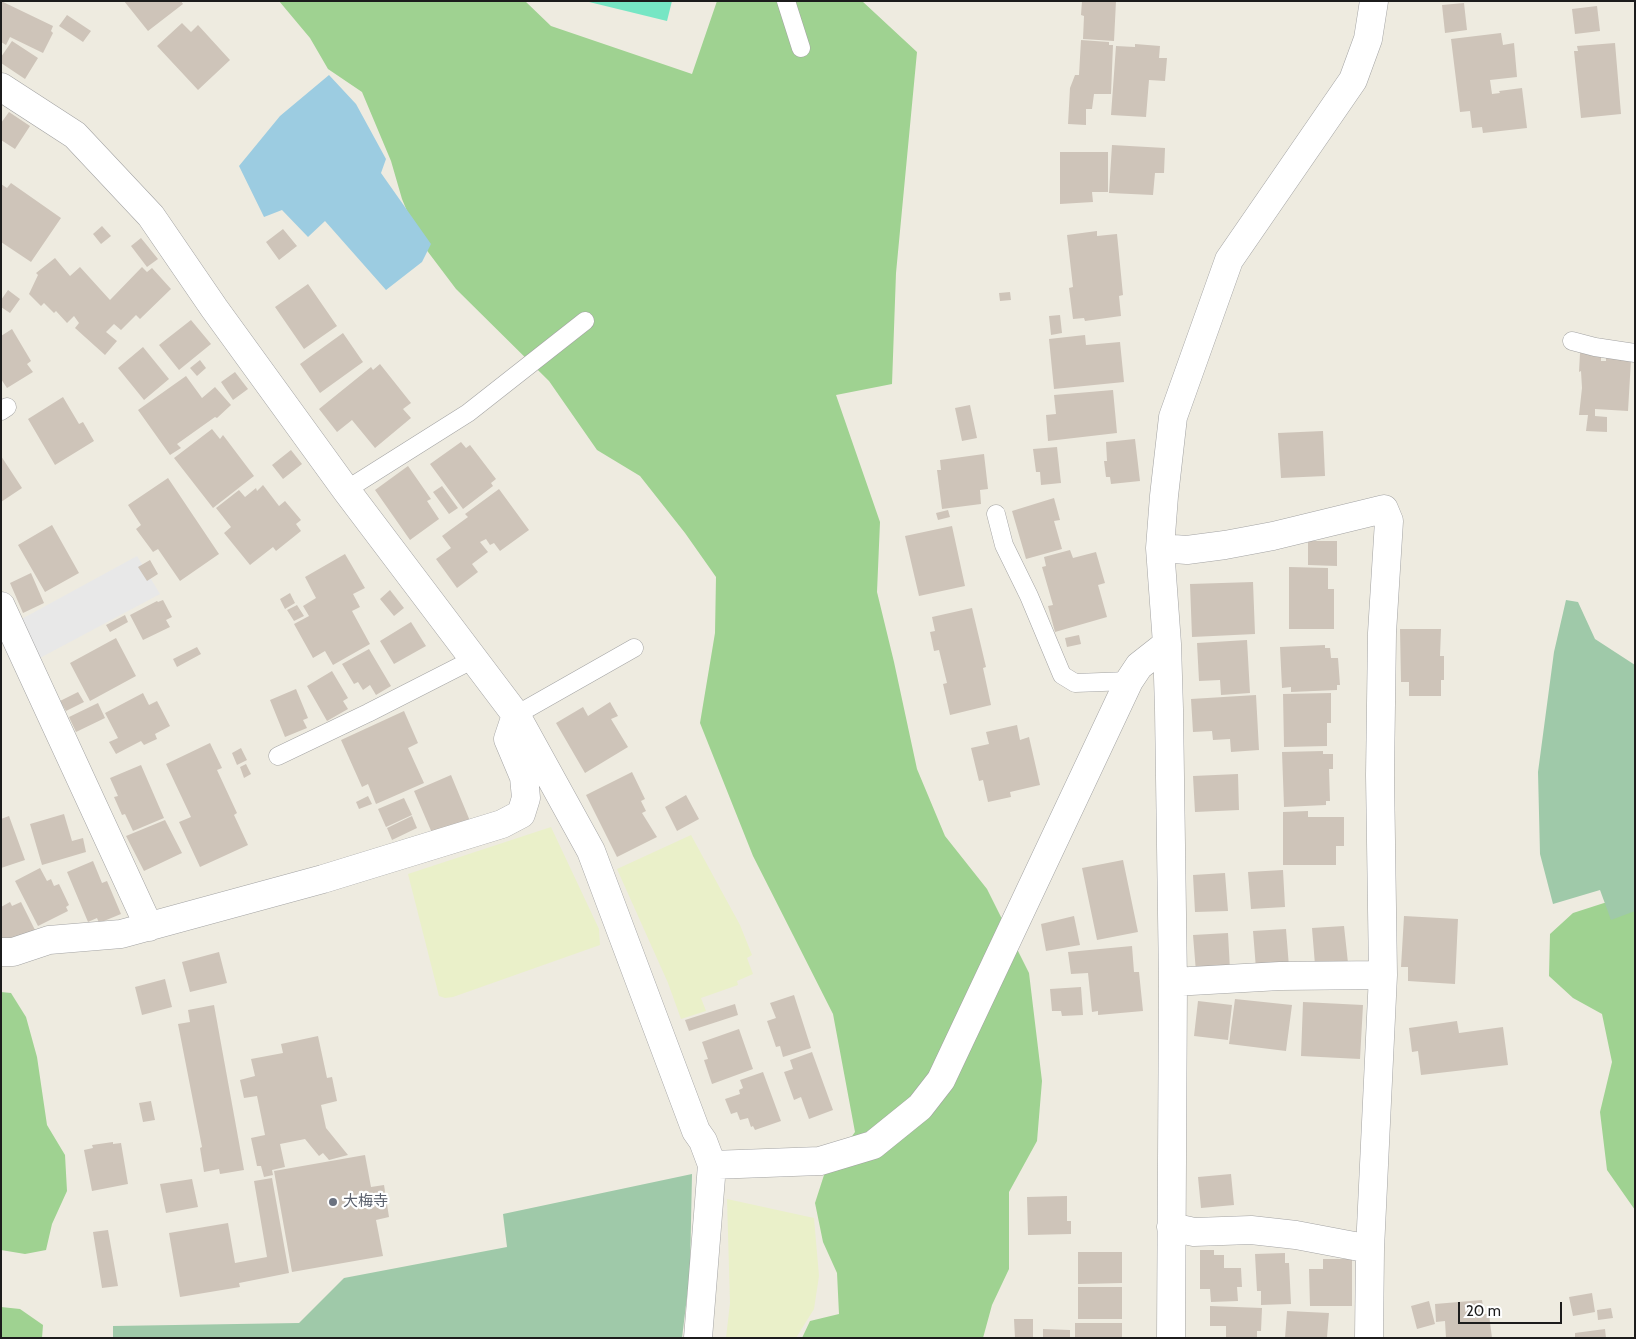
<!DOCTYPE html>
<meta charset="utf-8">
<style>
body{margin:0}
#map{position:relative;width:1636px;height:1339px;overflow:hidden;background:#eeebe0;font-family:Cabin,sans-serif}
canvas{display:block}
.frame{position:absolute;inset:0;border:2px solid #1c1c1c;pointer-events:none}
.scale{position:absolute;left:1458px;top:1302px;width:104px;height:22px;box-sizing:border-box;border:2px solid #1c1c1c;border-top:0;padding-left:6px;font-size:15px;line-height:18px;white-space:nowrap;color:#1c1c1c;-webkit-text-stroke:4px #fff;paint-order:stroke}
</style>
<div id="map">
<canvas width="1636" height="1339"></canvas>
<div class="frame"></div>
<div class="scale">20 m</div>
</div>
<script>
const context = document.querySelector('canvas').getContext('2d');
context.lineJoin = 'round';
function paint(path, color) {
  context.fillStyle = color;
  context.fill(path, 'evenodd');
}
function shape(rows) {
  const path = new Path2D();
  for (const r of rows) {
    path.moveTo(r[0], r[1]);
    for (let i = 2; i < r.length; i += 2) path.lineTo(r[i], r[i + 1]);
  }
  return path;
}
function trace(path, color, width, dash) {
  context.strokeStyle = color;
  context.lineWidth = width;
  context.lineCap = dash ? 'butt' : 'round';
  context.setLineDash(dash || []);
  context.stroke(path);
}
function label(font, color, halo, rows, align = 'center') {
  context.font = font + ' Cabin,"Noto Sans JP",sans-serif';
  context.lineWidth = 4.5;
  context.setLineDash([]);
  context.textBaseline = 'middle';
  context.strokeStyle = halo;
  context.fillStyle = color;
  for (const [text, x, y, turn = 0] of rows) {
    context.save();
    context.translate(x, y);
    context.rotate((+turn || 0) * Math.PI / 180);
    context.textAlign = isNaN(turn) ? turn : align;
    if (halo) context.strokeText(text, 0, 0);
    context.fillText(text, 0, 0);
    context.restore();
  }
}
paint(shape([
 [551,827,599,929,600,945,453,997,445,998,439,996,408,874],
 [691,835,740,925,752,955,747,958,753,974,737,981,738,985,701,998,706,1011,681,1019,668,983,617,869],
 [727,1199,814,1218,819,1276,814,1309,796,1338,726,1338,730,1303]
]), '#eaf0c9');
paint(shape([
 [279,1,525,1,551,26,692,74,717,1,862,1,917,52,896,273,892,384,836,395,880,522,877,592,894,662,917,769,945,836,987,889,1029,973,1042,1081,1037,1141,1009,1192,1009,1269,992,1305,983,1338,802,1338,810,1321,839,1314,837,1273,823,1242,815,1203,824,1175,855,1132,833,1014,753,856,700,723,715,633,716,577,685,533,640,476,597,450,549,381,456,289,419,240,402,199,391,161,362,92,328,69,310,38],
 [1635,900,1635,1210,1607,1170,1600,1112,1612,1062,1602,1014,1573,998,1549,976,1550,934,1573,913,1604,903],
 [1,992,11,993,26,1017,37,1057,47,1125,65,1155,67,1191,52,1224,46,1250,25,1254,1,1250],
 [1,1307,20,1309,43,1325,42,1338,1,1338]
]), '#9fd291');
paint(shape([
 [1566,600,1578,602,1595,639,1635,665,1635,911,1611,920,1600,890,1553,904,1540,854,1538,772,1554,652],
 [692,1174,690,1272,682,1338,113,1338,113,1326,299,1323,344,1278,507,1247,503,1214]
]), '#9fc9a9');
paint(shape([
 [585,1,672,1,667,21]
]), '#76e6c4');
paint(shape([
 [137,556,160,594,38,659,18,621]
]), '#e8e8e8');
paint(shape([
 [329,75,356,104,386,159,381,173,431,244,422,262,386,290,325,221,308,237,282,210,264,217,239,166,280,116]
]), '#9ccce1');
paint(shape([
 [1,1,53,26,51,31,53,33,43,53,10,37,6,45,1,42],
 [124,1,181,1,183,4,148,31],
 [1082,1,1116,1,1114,41,1083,39,1084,16,1081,15],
 [1464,3,1467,30,1445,33,1442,5],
 [1597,6,1600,31,1575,34,1572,9],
 [67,15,91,31,83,42,59,26],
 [182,23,191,32,198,25,230,60,198,90,157,46],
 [1501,33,1503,45,1514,43,1517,77,1490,80,1492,94,1500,93,1499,91,1522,88,1527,128,1483,133,1482,127,1472,128,1470,111,1460,112,1451,39],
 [1081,40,1109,42,1109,45,1113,45,1111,94,1094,94,1092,109,1086,109,1086,125,1068,124,1070,88,1075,75,1079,75],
 [12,41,38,58,25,79,1,63,1,57],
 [1615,43,1621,114,1581,118,1574,51,1578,51,1577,46],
 [1135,44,1160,46,1159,58,1167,58,1165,81,1149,80,1146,117,1111,115,1116,46,1135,47],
 [9,112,30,126,15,149,1,140,1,123],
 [1112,145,1165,148,1164,173,1155,173,1153,195,1109,193],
 [1060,152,1108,152,1108,192,1092,192,1093,202,1060,204],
 [11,183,61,218,31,262,1,242,1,184,7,188],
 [102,226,111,236,101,244,93,234],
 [283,229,297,246,279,260,266,242],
 [1097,231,1097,236,1117,234,1123,295,1119,296,1121,316,1085,321,1084,318,1073,319,1069,288,1073,287,1067,235],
 [141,238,158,259,147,267,131,246],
 [55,258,70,276,80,267,110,300,142,267,147,272,152,268,171,289,140,319,136,315,121,330,114,324,106,332,117,341,105,355,75,328,79,323,74,316,67,323,56,311,54,313,44,303,41,306,29,294,38,275,36,273],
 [308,284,337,326,304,349,275,307],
 [8,290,20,299,10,313,1,307,1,300],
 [1010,292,1011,300,1000,301,999,293],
 [1060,315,1062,333,1051,335,1049,316],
 [191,320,211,344,179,370,159,345],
 [12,329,31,361,27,364,33,372,7,388,1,379,1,336],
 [343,333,363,362,320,393,300,364],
 [1085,335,1086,345,1120,342,1124,382,1054,389,1049,339],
 [143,347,169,379,144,400,118,368],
 [1580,353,1601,354,1601,361,1606,361,1606,356,1631,360,1628,411,1595,409,1595,416,1607,417,1607,432,1586,431,1588,415,1579,415,1582,388,1581,371,1579,372],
 [200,360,206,368,197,376,190,368],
 [380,364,411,403,403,409,411,418,375,448,352,420,337,432,319,409,371,367,373,370],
 [235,372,248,389,233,400,221,382],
 [186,376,202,398,215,387,231,405,217,418,215,417,177,444,181,448,170,455,138,410],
 [1113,390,1117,433,1048,441,1046,415,1056,414,1054,395],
 [63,397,79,424,83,422,94,441,55,465,28,419],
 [970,405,977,438,962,441,955,408],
 [212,429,220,439,223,435,254,476,213,508,174,458],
 [1323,431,1325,476,1281,478,1278,433],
 [1135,439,1140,481,1111,484,1110,477,1106,477,1104,461,1107,461,1106,442],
 [461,442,466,448,470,445,496,479,491,483,493,486,463,509,430,464],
 [1057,447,1061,483,1041,485,1040,472,1036,472,1033,449],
 [291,450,302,464,283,479,272,465],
 [984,454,988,489,980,490,981,504,942,509,937,470,941,470,940,460],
 [1,456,22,488,1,502],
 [408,466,431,499,427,501,439,519,410,540,375,490],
 [168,478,219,554,180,581,158,549,153,552,136,529,141,525,128,505],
 [263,485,279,506,285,501,301,520,296,524,301,531,276,551,273,547,250,565,224,533,231,527,216,508,239,490,245,497,256,488,257,491],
 [442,486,458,508,449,514,433,492],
 [499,489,529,530,500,551,494,543,490,545,486,539,480,542,488,552,472,564,478,572,457,588,436,559,451,548,442,536,468,517,465,514],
 [1054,498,1060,520,1054,521,1062,549,1026,559,1012,511],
 [948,510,950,517,938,520,936,513],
 [52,525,79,573,45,592,18,545],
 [952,526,965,586,919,596,905,536],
 [1308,541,1337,541,1337,566,1308,565],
 [1070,550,1073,558,1096,552,1105,583,1098,585,1107,617,1055,632,1048,606,1053,605,1042,567,1046,566,1044,557],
 [345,554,365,588,353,594,360,607,352,611,370,644,333,665,325,651,313,658,294,624,309,616,303,606,316,598,305,577],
 [150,560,158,574,147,581,138,567],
 [1289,567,1328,568,1328,589,1334,589,1334,629,1289,629],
 [31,573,44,603,23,613,10,583],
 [1253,582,1255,634,1192,637,1190,584],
 [390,590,404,608,394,616,380,599],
 [290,593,295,603,285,609,280,599],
 [163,600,172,617,166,620,170,627,143,640,130,615,157,601,158,602],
 [297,605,304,616,294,621,287,610],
 [972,608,986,667,983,668,991,705,950,715,943,684,947,683,939,650,934,651,930,632,935,631,932,617],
 [125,615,128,622,110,632,106,625],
 [411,622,426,646,394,664,380,641],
 [1400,629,1441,629,1440,656,1444,656,1444,680,1441,680,1441,696,1409,696,1409,682,1401,682],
 [1079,635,1081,644,1067,647,1065,638],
 [116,638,136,676,90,701,70,663],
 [1247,640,1250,693,1221,695,1220,680,1199,681,1197,643],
 [1325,645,1325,648,1330,648,1331,658,1338,658,1340,685,1337,685,1337,690,1291,692,1291,687,1282,688,1280,647],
 [197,647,201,654,177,667,173,659],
 [369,649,391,686,376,695,370,685,363,690,358,682,354,684,342,664],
 [332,671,348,698,343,701,348,709,327,721,307,686],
 [296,689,308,718,303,720,307,728,285,737,270,700],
 [78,692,84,702,66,711,60,701],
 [143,693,149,705,157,701,170,726,155,734,157,739,144,745,141,741,116,754,109,742,118,738,105,713],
 [1331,693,1331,723,1327,723,1327,746,1284,747,1283,694],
 [1256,695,1259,750,1231,752,1230,739,1213,740,1212,731,1193,732,1191,699],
 [610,702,618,716,611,719,628,747,585,773,556,723,583,707,588,716],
 [98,703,105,718,76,732,69,717],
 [404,711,418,743,408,748,424,783,376,804,368,784,362,787,341,740],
 [1017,725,1020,740,1029,737,1040,785,1010,792,1011,797,988,802,983,780,979,781,971,748,989,744,986,732],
 [210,743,222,768,217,770,237,813,234,815,248,845,200,867,179,822,191,817,166,764],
 [241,748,247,760,237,765,232,753],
 [1323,751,1323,754,1333,754,1333,769,1329,769,1330,801,1326,801,1326,805,1284,807,1282,752],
 [246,764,251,774,244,778,240,767],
 [141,765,164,818,133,831,125,814,122,815,114,797,118,796,110,778],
 [632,772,645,799,641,801,646,811,642,813,657,837,617,857,586,795],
 [1238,774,1239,810,1195,812,1193,776],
 [451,775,470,821,432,833,414,791],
 [686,795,699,819,677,831,665,807],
 [368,796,372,804,359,809,356,802],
 [404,798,412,815,386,827,378,809],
 [1308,811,1308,817,1344,817,1344,846,1336,846,1336,865,1283,865,1283,812],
 [64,814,72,841,83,838,86,852,42,865,30,824],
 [9,816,25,860,1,868,1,819],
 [412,816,417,828,392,840,387,828],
 [165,820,182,853,144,871,126,836],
 [1123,860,1138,932,1097,940,1082,868],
 [93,861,102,883,107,881,121,914,99,923,97,918,88,922,67,872],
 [40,868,47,881,51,879,54,886,59,884,69,905,66,907,68,911,38,926,15,881],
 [1283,870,1285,907,1251,909,1248,872],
 [1225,873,1228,911,1195,912,1193,875],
 [10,902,12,906,21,902,35,930,28,934,1,940,1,907],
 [1074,916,1080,945,1046,951,1041,924],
 [1404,916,1458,919,1455,984,1408,981,1408,967,1401,967],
 [1344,926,1348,963,1315,965,1312,928],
 [1286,929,1289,967,1256,969,1253,931],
 [1228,933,1230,970,1196,972,1193,935],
 [1132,946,1134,972,1139,972,1143,1011,1098,1015,1098,1011,1092,1012,1088,973,1071,974,1068,952],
 [219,952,227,983,190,992,182,962],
 [165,979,172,1007,142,1015,135,987],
 [1081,987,1083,1015,1062,1016,1061,1011,1052,1011,1050,989],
 [794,995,811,1048,783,1057,780,1046,776,1047,767,1021,776,1018,770,1003],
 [1235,999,1292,1005,1286,1051,1229,1044],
 [1198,1001,1232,1005,1228,1040,1194,1036],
 [1303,1002,1363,1005,1360,1059,1301,1056],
 [735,1004,738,1015,689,1031,685,1020],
 [214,1005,244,1170,220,1174,219,1169,204,1172,200,1148,202,1147,178,1024,190,1022,188,1010],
 [1457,1021,1459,1033,1503,1027,1508,1065,1421,1075,1418,1051,1412,1052,1409,1028],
 [739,1029,753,1069,712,1084,704,1060,708,1059,702,1042],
 [318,1036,327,1078,332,1077,337,1101,321,1105,326,1128,348,1155,329,1160,323,1153,319,1156,305,1139,280,1144,285,1167,272,1170,273,1175,264,1177,261,1166,257,1166,251,1138,265,1135,257,1096,244,1098,240,1080,255,1076,251,1059,283,1053,281,1044],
 [812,1052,833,1110,809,1119,801,1097,794,1100,784,1072,793,1069,790,1060],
 [763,1072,781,1121,755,1130,753,1126,751,1127,748,1118,740,1120,737,1112,731,1114,725,1099,740,1094,739,1090,743,1088,740,1080],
 [151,1101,155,1120,143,1122,139,1103],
 [113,1142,113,1144,121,1143,128,1184,92,1191,84,1150,93,1148,92,1145],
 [365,1155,371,1187,384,1185,389,1217,376,1220,383,1256,292,1272,274,1171],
 [1231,1174,1234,1205,1201,1208,1198,1177],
 [272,1178,289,1273,239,1283,240,1287,180,1297,169,1233,228,1223,235,1263,267,1257,254,1181],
 [192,1179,198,1207,166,1213,160,1184],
 [1067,1196,1067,1221,1071,1221,1071,1234,1028,1235,1027,1197],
 [108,1230,118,1286,102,1288,93,1232],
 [1200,1250,1214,1250,1214,1255,1224,1255,1224,1268,1241,1268,1242,1287,1237,1287,1238,1301,1211,1302,1210,1289,1200,1289],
 [1078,1252,1122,1252,1122,1283,1078,1284],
 [1285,1253,1285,1263,1289,1263,1291,1304,1261,1305,1261,1291,1257,1291,1255,1254],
 [1323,1259,1352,1259,1352,1306,1310,1306,1309,1269,1323,1269],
 [1078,1287,1122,1287,1122,1319,1078,1319],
 [1592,1293,1595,1312,1573,1316,1569,1297],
 [1482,1300,1484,1314,1489,1314,1492,1338,1446,1338,1445,1321,1436,1322,1435,1304],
 [1429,1301,1435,1324,1417,1329,1411,1306],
 [1210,1306,1262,1308,1261,1331,1257,1331,1257,1338,1226,1338,1226,1326,1210,1326],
 [1611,1308,1613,1318,1598,1320,1597,1310],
 [1287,1311,1329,1313,1327,1337,1285,1338],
 [1014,1319,1033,1319,1033,1338,1015,1338],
 [1075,1323,1122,1323,1122,1338,1075,1338],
 [1043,1329,1070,1330,1070,1338,1043,1338],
 [1605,1329,1606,1338,1575,1338,1575,1333]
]), '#cec4b9');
const service = shape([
 [786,1,801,48],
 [1572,341,1595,347,1635,353],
 [1,411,7,407],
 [346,490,468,413,585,321],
 [996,514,1004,545,1029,596,1062,675,1075,683,1129,681],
 [516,715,634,648],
 [278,756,368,713,474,659]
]);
const minor = shape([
 [1,87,75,135,151,216,214,308,346,490,516,715,591,851,696,1131,703,1141,712,1165,698,1338],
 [1160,548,1187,550,1225,545,1273,536,1384,509,1389,521,1382,633,1380,775,1383,975],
 [1,606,149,927],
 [1,952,13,952,49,940,121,934,323,879,502,824,521,814,526,798,524,777,508,739,516,715],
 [1173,982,1280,976,1383,975,1370,1249],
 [712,1165,820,1161,873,1145,920,1107,941,1080,1129,681,1139,666,1167,644],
 [1171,1227,1194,1232,1251,1230,1296,1235,1370,1249,1369,1338],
 [1171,1338,1173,982,1169,709,1167,644,1160,548,1164,496,1173,417,1229,260,1353,80,1368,39,1374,1]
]);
trace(service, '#a3a3a3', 19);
trace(minor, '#a3a3a3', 29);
trace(service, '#fff', 18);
trace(minor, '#fff', 28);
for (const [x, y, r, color] of [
 [333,1202,5,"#6b7280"]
]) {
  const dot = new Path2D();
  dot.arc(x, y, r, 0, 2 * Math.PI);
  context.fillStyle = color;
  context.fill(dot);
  trace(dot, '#fff', 2);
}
label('15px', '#5b616d', '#fff', [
 ["大梅寺",343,1202]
], 'left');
</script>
